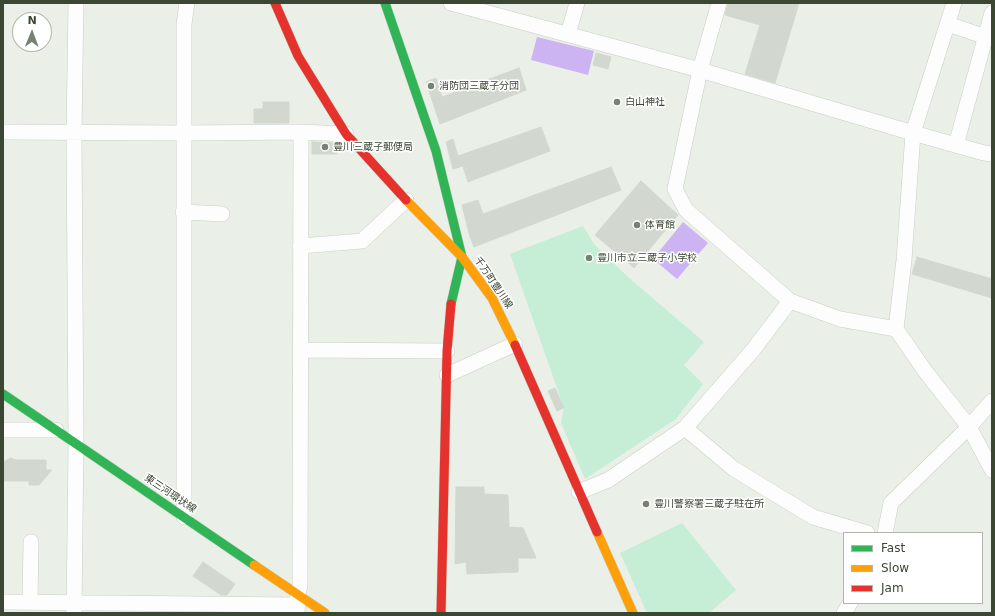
<!DOCTYPE html>
<meta charset="utf-8">
<style>
body{margin:0}
#map{position:relative;width:995px;height:616px;overflow:hidden;background:#eaf0e8;font-family:"DejaVu Sans",sans-serif}
canvas{display:block}
.frame{position:absolute;inset:0;border:4px solid #3b4633;pointer-events:none}
.legend{position:absolute;left:843px;top:532px;width:140px;height:72px;box-sizing:border-box;background:#fff;border:1px solid #b1b5ad;margin:0;padding:5px 7px;list-style:none;font-size:12px;color:#3b4633}
.legend li{display:flex;align-items:center;gap:8px;height:20px}
.legend b{width:20px;border:1px solid #b1b5ad}
.north{position:absolute;left:12px;top:12px;width:40px;height:40px;box-sizing:border-box;background:#fff;border:1px solid #b1b5ad;border-radius:50%;rotate:1deg;font-size:11px;font-weight:700;line-height:16px;text-align:center;color:#3b4633}
.north::after{content:'';display:block;margin:auto;width:14px;height:18px;background:#788272;clip-path:polygon(50% 0,100% 100%,50% 72%,0 100%)}
</style>
<div id="map">
<canvas width="995" height="616"></canvas>
<div class="frame"></div>
<ul class="legend">
<li><b style="height:5px;background:#30b455"></b>Fast</li>
<li><b style="height:5px;background:#ff9f0a"></b>Slow</li>
<li><b style="height:5px;background:#e5322d"></b>Jam</li>
</ul>
<div class="north">N</div>
</div>
<script>
const context = document.querySelector('canvas').getContext('2d');
context.lineJoin = 'round';
function paint(path, color) {
  context.fillStyle = color;
  context.fill(path, 'evenodd');
}
function shape(rows) {
  const path = new Path2D();
  for (const r of rows) {
    path.moveTo(r[0], r[1]);
    for (let i = 2; i < r.length; i += 2) path.lineTo(r[i], r[i + 1]);
  }
  return path;
}
function trace(path, color, width, dash) {
  context.strokeStyle = color;
  context.lineWidth = width;
  context.lineCap = dash ? 'butt' : 'round';
  context.setLineDash(dash || []);
  context.stroke(path);
}
function label(font, color, halo, rows, align = 'center') {
  context.font = font + ' "DejaVu Sans","Noto Sans JP",sans-serif';
  context.lineWidth = 3;
  context.setLineDash([]);
  context.textBaseline = 'middle';
  context.strokeStyle = halo;
  context.fillStyle = color;
  for (const [text, x, y, turn = 0] of rows) {
    context.save();
    context.translate(x, y);
    context.rotate((+turn || 0) * Math.PI / 180);
    context.textAlign = isNaN(turn) ? turn : align;
    if (halo) context.strokeText(text, 0, 0);
    context.fillText(text, 0, 0);
    context.restore();
  }
}
paint(shape([
 [583,226,594,244,628,277,704,342,684,365,703,384,676,419,585,479,561,423,564,408,510,254],
 [682,523,736,590,709,613,647,613,620,553]
]), '#c6edd5');
paint(shape([
 [537,37,594,51,588,75,531,60],
 [683,222,708,243,677,279,653,259]
]), '#ccb4f2');
const building = shape([
 [728,3,799,3,775,83,745,74,760,25,725,15,728,3],
 [596,53,611,57,608,69,593,65,596,53],
 [519,68,526,90,440,124,426,82,436,78,442,97,519,68],
 [263,102,289,102,289,123,254,123,254,109,263,109,263,102],
 [541,127,550,151,468,182,463,166,453,169,446,142,453,139,458,156,541,127],
 [312,142,337,143,337,154,312,154,312,142],
 [611,167,621,190,474,247,470,237,462,205,478,200,483,214,611,167],
 [641,181,678,215,634,268,595,235,641,181],
 [917,257,992,279,992,298,912,274,917,257],
 [555,388,564,408,557,411,548,391,555,388],
 [11,458,16,460,46,460,46,470,52,470,39,485,29,485,29,481,3,481,3,462,11,458],
 [456,487,484,487,484,494,508,495,509,527,523,528,536,558,518,558,518,572,467,574,466,562,455,564,456,487],
 [203,562,235,584,227,595,221,595,193,576,203,562]
]);
paint(building, '#d2d8cf');
trace(building, '#d1d8cd', 1);
const street = shape([
 [451,3,700,70,913,133,984,153,992,154],
 [719,3,700,70,675,189,686,210,790,301,840,319,896,329],
 [954,3,913,133,904,260,896,329,925,371,969,427,992,470],
 [948,24,986,37],
 [568,34,577,3],
 [3,132,183,133,301,132,346,134],
 [956,145,992,13],
 [183,212,222,214],
 [300,246,362,241,406,200],
 [300,350,447,351],
 [447,375,515,344],
 [685,428,734,469,813,517,867,533],
 [3,430,56,430],
 [579,492,608,480,685,428,753,350,790,301],
 [184,517,184,24,187,3],
 [885,533,891,503,969,427,992,401],
 [3,602,297,605],
 [30,602,31,542],
 [74,613,76,443,74,132,76,3],
 [297,613,298,594,300,585,301,132],
 [844,613,850,603]
]);
const fast = shape([
 [385,3,436,151,462,257,451,304],
 [3,394,254,565]
]);
const slow = shape([
 [406,200,462,257,492,298,515,345],
 [597,532,633,613],
 [254,565,325,613]
]);
const jam = shape([
 [275,3,298,56,346,134,406,200],
 [515,345,597,532],
 [441,613,447,351,451,304]
]);
trace(street, '#c8cec4', 16);
trace(fast, '#c5d3c1', 10);
trace(slow, '#c5d3c1', 10);
trace(jam, '#c5d3c1', 10);
trace(street, '#fcfdfc', 15);
trace(fast, '#30b455', 9);
trace(slow, '#ff9f0a', 9);
trace(jam, '#e5322d', 9);
for (const [x, y, r, color] of [
 [431,86,4,"#788272"],
 [617,102,4,"#788272"],
 [325,147,4,"#788272"],
 [637,225,4,"#788272"],
 [589,258,4,"#788272"],
 [646,504,4,"#788272"]
]) {
  const dot = new Path2D();
  dot.arc(x, y, r, 0, 2 * Math.PI);
  context.fillStyle = color;
  context.fill(dot);
  trace(dot, '#fff', 1.5);
}
label('10px', '#3b4633', '#fff', [
 ["消防団三蔵子分団",439,86],
 ["白山神社",625,102],
 ["豊川三蔵子郵便局",333,147],
 ["体育館",645,225],
 ["豊川市立三蔵子小学校",597,258],
 ["豊川警察署三蔵子駐在所",654,504]
], 'left');
label('10px', '#3b4633', '#fff', [
 ["千万町豊川線",493,283,56],
 ["東三河環状線",170,494,34]
]);
</script>
